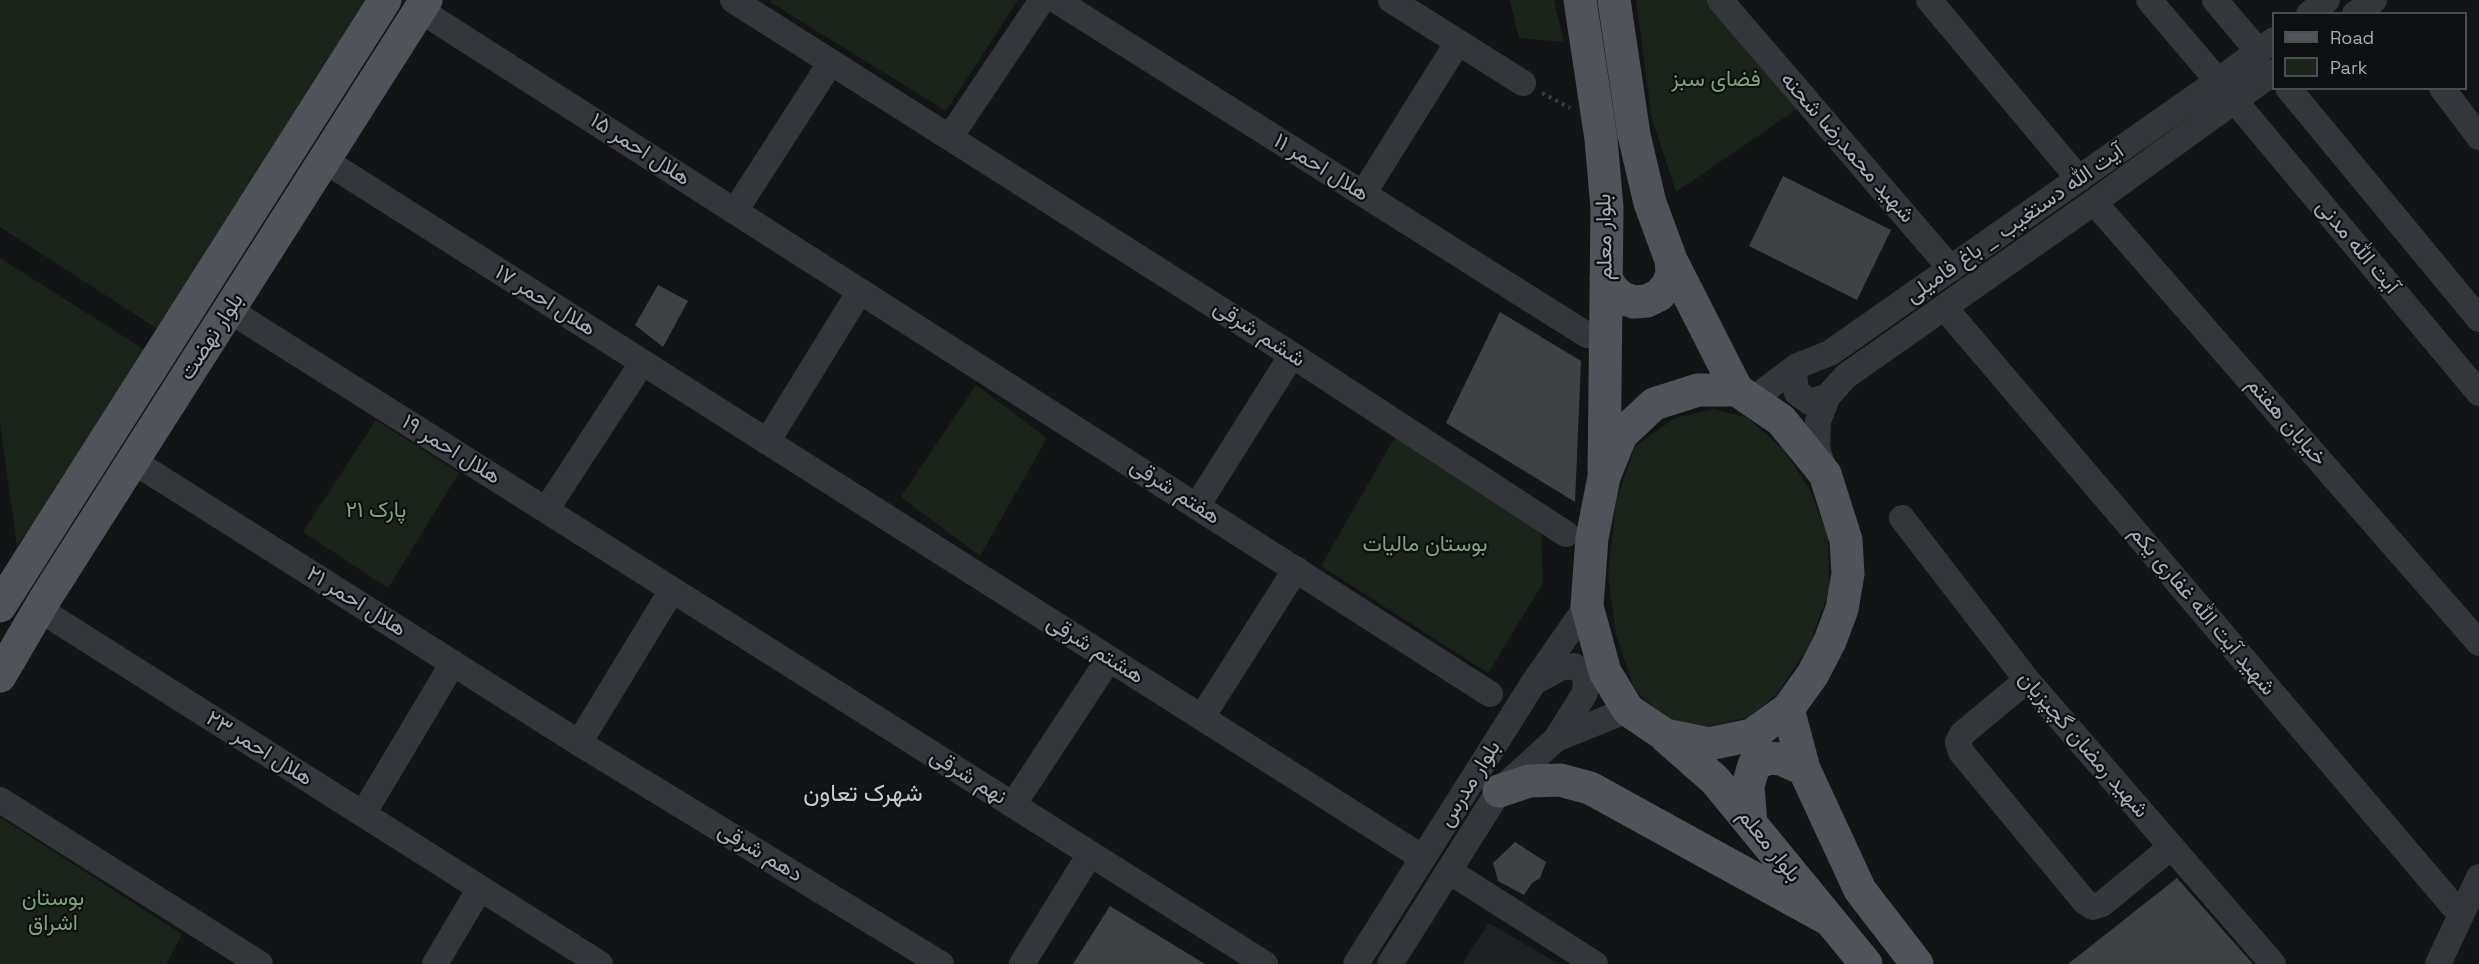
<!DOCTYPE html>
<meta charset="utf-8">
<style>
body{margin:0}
#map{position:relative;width:2479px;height:964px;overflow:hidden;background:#131415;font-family:"Space Grotesk",sans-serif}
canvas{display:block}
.legend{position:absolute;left:2272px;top:12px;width:195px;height:78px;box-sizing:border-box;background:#0e0f10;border:2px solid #4a4e53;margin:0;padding:8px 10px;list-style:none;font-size:18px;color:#a4acb7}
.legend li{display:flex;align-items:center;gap:12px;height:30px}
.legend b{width:30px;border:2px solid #4a4e53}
</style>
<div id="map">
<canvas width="2479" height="964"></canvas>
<ul class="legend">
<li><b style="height:8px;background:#50535a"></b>Road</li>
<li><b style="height:16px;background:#1b241b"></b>Park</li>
</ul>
</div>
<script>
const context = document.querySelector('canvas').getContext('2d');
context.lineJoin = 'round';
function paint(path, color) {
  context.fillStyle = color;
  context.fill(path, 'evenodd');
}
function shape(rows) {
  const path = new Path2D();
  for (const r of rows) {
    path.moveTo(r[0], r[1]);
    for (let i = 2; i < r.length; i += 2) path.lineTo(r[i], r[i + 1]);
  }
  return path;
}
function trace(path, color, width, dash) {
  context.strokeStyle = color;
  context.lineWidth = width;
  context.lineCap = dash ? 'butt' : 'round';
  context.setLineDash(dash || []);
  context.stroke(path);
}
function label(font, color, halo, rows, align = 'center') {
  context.font = font + ' "Space Grotesk",Vazirmatn,sans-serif';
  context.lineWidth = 4.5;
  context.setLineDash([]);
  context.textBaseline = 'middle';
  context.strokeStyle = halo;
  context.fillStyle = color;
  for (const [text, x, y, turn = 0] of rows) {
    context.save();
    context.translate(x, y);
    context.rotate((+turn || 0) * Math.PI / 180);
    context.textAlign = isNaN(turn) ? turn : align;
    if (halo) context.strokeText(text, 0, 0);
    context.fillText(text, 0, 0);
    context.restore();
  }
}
paint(shape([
 [1489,923,1559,964,1462,964]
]), '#1f2022');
paint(shape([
 [0,0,385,0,170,337,0,227],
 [771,0,1018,0,946,111,770,2],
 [1510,0,1554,0,1564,42,1519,38],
 [1636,0,1737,0,1819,94,1676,192,1652,119],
 [0,258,156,357,17,546,0,423],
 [976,385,1047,438,980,556,901,497],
 [1714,409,1748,418,1783,449,1810,490,1828,536,1829,591,1810,644,1777,694,1749,717,1707,727,1673,724,1635,690,1616,635,1608,575,1616,502,1635,446,1675,418],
 [376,420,459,473,388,588,303,532],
 [1395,437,1541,532,1543,583,1488,673,1321,566],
 [0,817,182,934,166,964,0,964]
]), '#1b241b');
paint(shape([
 [1783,176,1891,230,1857,300,1749,246],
 [658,285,688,301,663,347,635,325],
 [1500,312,1581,361,1575,502,1446,423],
 [1515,842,1546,862,1540,878,1532,883,1524,895,1498,881,1493,863],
 [2177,878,2253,964,2068,964],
 [1110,906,1205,964,1073,964]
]), '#3f4245');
trace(shape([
 [1542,93,1570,108]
]), '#3a3d42', 4, [3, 4.5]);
trace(shape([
 [733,0,1292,355,1566,534],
 [1056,0,1587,335],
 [1391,0,1523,83],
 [1720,0,1951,269],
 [1929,0,2079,179],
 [2149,0,2218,81],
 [2215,0,2258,51],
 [420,10,1490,694],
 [2309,14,2327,0],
 [2355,14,2374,0],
 [2288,88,2479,319],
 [2442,88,2479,137],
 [2235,101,2479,393],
 [950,137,1042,0],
 [324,160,1423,858],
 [1363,194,1458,42],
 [2094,202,2479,643],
 [735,211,831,62],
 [1944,307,2460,914],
 [229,310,1265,964],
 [1797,366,1794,378,1797,393,1810,402,1828,396],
 [1752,400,1797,366,1830,353,2218,81,2274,40],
 [767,442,860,291],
 [133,461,579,743,941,964],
 [1824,470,1817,448,1818,421,1828,396,1846,376,2094,202,2274,72],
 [1197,506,1292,355],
 [546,510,642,363],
 [1902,518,2027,680,2273,964],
 [39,609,600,964],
 [2027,680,1962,734,1958,742,1961,752,2085,902,2093,907,2102,904,2171,847],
 [1536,681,1560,668,1574,666,1586,675,1585,693,1556,739],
 [1202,717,1296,569],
 [579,743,672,590],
 [0,800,260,964],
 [1013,805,1109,659],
 [363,814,453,663],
 [1449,871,1595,964],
 [435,964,480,888],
 [1022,964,1090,854],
 [1356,964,1534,682,1587,606],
 [1390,964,1499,791,1556,739,1628,710],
 [2438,964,2479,877]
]), '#34363b', 26);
trace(shape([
 [1580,0,1601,139,1607,208,1604,477,1592,538,1587,606,1605,672,1628,710,1665,735,1709,744,1752,735,1788,709,1813,674,1830,641,1842,609,1848,574,1846,540,1825,474,1781,420,1737,390,1698,390,1654,404,1621,435,1604,477],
 [1614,0,1634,135,1650,203,1671,260,1737,390],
 [1606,278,1612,289,1622,298,1634,302,1647,301,1659,295,1668,285,1672,273,1671,260],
 [0,606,385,0],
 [0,676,45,599,426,0],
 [1788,709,1804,769,1860,890,1917,964],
 [1666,737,1715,780,1866,964],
 [1499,791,1529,781,1560,780,1590,788,1826,918],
 [1751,824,1748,786,1754,765,1768,758,1781,759,1804,769]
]), '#50535a', 33);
label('22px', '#7ca479', '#0e0f10', [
 ["فضای سبز",1716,80],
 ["پارک ۲۱",376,511],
 ["بوستان مالیات",1425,545],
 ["بوستان",53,899],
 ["اشراق",53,924]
]);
label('22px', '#a4acb7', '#0e0f10', [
 ["شهید محمدرضا شحنه",1847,148,49],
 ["هلال احمر ۱۵",640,150,33],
 ["هلال احمر ۱۱",1321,168,32],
 ["آیت الله دستغیب _ باغ فامیلی",2015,224,-35],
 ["بلوار معلم",1605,237,-91],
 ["آیت الله مدنی",2357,247,50],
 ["هلال احمر ۱۷",545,301,32],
 ["ششم شرقی",1259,334,33],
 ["بلوار نهضت",212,337,-57],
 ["خیابان هفتم",2286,422,49],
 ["هلال احمر ۱۹",451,450,32],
 ["هفتم شرقی",1175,492,33],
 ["هلال احمر ۲۱",356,602,32],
 ["شهید آیت الله غفاری یکم",2202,611,50],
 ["هشتم شرقی",1095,650,32],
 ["شهید رمضان گچپزیان",2083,745,49],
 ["هلال احمر ۲۳",259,749,32],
 ["نهم شرقی",968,777,32],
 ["بلوار مدرس",1470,784,-58],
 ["بلوار معلم",1769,846,51],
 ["دهم شرقی",760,853,31]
]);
label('24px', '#c5cad3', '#0e0f10', [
 ["شهرک تعاون",863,794]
]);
</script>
